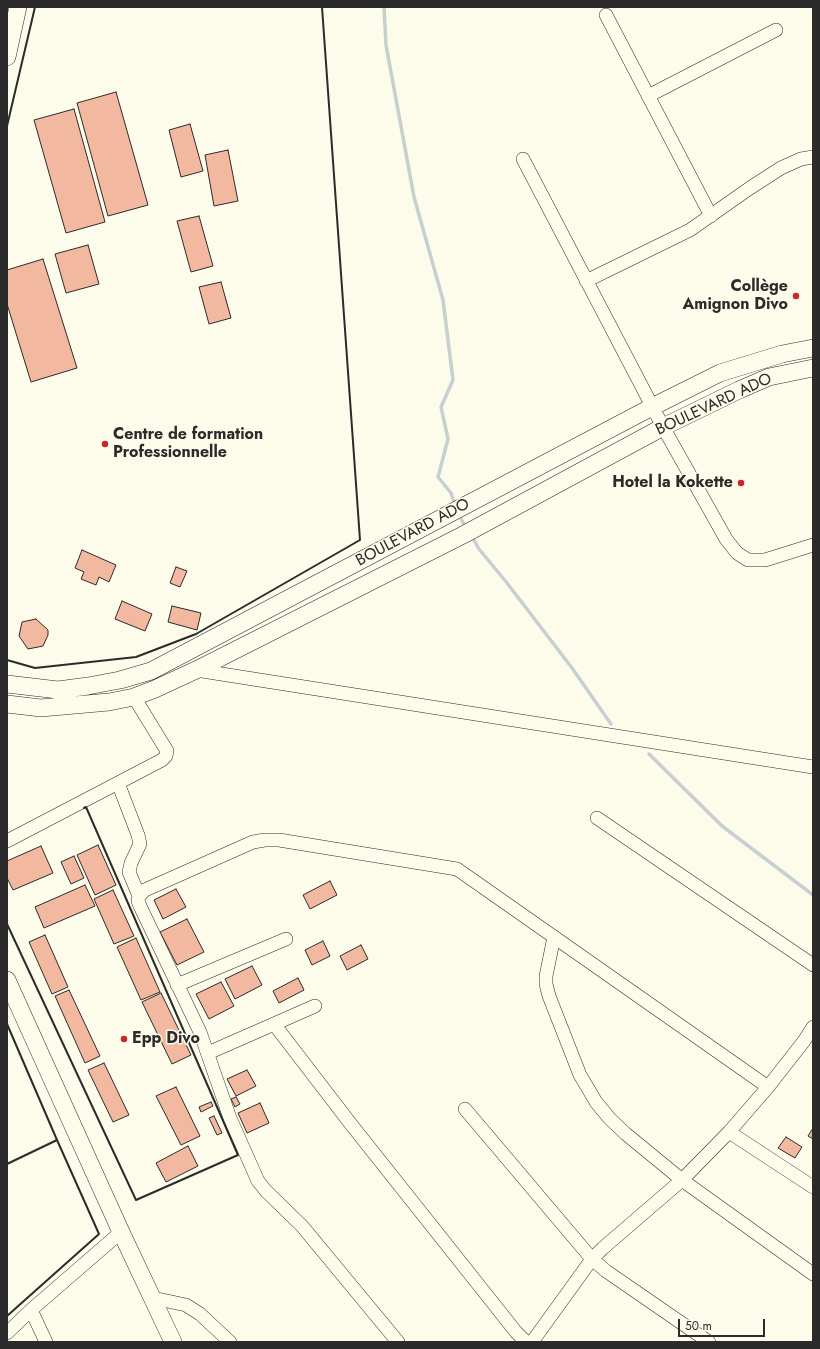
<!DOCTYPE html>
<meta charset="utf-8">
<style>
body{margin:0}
#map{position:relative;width:820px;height:1349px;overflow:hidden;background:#fdfbea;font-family:Jost,sans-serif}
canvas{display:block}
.frame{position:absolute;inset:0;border:8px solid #2b2b2b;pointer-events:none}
.scale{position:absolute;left:678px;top:1319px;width:87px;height:18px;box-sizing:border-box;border:2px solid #2b2b2b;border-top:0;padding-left:5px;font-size:12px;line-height:14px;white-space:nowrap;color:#2b2b2b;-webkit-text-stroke:3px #fdfbea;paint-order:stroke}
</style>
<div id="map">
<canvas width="820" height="1349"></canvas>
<div class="frame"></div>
<div class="scale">50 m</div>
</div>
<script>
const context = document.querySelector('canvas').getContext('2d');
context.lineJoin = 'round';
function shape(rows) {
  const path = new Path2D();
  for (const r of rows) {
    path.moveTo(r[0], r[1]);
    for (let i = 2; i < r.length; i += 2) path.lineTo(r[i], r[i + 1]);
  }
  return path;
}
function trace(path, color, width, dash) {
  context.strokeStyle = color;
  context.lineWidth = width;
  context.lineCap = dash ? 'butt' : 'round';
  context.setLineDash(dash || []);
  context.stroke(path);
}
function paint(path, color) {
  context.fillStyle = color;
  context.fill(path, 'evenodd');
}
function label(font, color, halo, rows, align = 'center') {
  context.font = font + ' Jost,sans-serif';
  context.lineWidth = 3;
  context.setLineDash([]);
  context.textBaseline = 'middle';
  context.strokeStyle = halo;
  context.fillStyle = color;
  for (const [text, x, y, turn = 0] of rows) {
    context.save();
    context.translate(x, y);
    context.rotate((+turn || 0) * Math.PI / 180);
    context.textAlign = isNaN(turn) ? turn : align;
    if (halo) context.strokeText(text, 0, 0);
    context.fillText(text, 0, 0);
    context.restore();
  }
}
trace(shape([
 [384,7,386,45,414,197,443,300,453,380,441,407,448,439,438,477,451,493,455,505],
 [459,515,466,528],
 [471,535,479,549,507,583,572,668,611,724],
 [649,754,722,826,813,895]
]), '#c7d0d0', 3.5);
const building = shape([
 [116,92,148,205,108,216,77,103,116,92],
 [74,109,105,222,66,233,34,120,74,109],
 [190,124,203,171,181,177,169,130,190,124],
 [228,150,238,201,214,206,205,155,228,150],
 [199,216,213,266,191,272,177,221,199,216],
 [88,245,99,284,66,293,55,254,88,245],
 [43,259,77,368,31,382,7,304,7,270,43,259],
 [221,282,231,318,209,324,199,287,221,282],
 [82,550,116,565,109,582,99,577,96,585,81,579,84,572,75,568,82,550],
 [176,567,187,571,180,587,170,583,176,567],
 [122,601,152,614,145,631,115,619,122,601],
 [172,606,201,613,197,630,168,622,172,606],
 [36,619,48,630,48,635,43,646,28,649,19,636,22,622,36,619],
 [98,845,116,885,95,895,77,855,98,845],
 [41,846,53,873,13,890,7,878,7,861,41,846],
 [74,856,84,878,71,884,61,862,74,856],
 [330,881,337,895,310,909,303,895,330,881],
 [85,885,95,906,44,928,35,907,85,885],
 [176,889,186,907,163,919,154,900,176,889],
 [113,890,134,936,114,944,94,899,113,890],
 [187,919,204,952,177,965,160,932,187,919],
 [45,935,68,987,52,994,29,942,45,935],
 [136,938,160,992,141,1000,117,947,136,938],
 [323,941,330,956,312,965,305,950,323,941],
 [361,945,368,959,347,970,340,956,361,945],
 [252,966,262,985,235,999,225,979,252,966],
 [298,978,304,990,279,1003,273,991,298,978],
 [221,982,234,1006,209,1019,196,994,221,982],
 [69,990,100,1056,85,1063,55,996,69,990],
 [161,993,191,1055,172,1064,142,1002,161,993],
 [104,1063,129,1115,113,1122,88,1070,104,1063],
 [247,1070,256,1086,236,1096,227,1079,247,1070],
 [176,1087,200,1136,181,1145,156,1096,176,1087],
 [236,1097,240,1104,235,1107,231,1099,236,1097],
 [211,1102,213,1106,201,1112,199,1107,211,1102],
 [260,1103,269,1123,247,1133,238,1113,260,1103],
 [214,1116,222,1133,217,1135,209,1118,214,1116],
 [813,1128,813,1139,808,1136,813,1128],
 [786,1137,802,1147,795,1158,778,1148,786,1137],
 [188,1146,198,1166,166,1182,156,1163,188,1146]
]);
paint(building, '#f2b8a0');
trace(building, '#2b2b2b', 1);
const minor = shape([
 [606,15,711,216],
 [648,96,776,30],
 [523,159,663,427,726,539,737,553,748,560,765,560,813,545],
 [586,281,690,230,750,188,781,168,801,159,813,157],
 [196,670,813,767],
 [118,783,138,835,140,844,131,863,129,872,139,896],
 [597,818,813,965],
 [7,841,162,760,166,756,167,751,134,697],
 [554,937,546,976,546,984,549,996,580,1075,596,1102,610,1119,626,1134,682,1180,813,1274],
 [177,985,286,939],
 [274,1024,350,1123,516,1332,526,1342],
 [208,1053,315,1006],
 [465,1109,592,1259,606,1271,709,1342],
 [729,1132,813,1187],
 [153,1298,186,1305,200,1314,230,1342],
 [31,1310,46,1342],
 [7,1333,31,1310,121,1232],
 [398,1342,302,1226,266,1191,258,1181,230,1118,200,1032,140,906,138,901,139,896,145,890,253,842,265,840,279,840,457,869,768,1087],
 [532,1342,592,1259,603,1248,682,1180,729,1132,768,1087,804,1041,813,1027]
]);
const major = shape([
 [7,57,18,7],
 [7,684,58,690,88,686,120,680,151,671,652,407,720,373,782,354,813,348],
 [7,704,41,708,109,702,134,697,155,689,196,670,463,535,663,427,739,390,769,377,813,368],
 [7,980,121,1232,173,1342]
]);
trace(minor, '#2b2b2b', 14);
trace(major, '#2b2b2b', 18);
trace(minor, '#fdfbea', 13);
trace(major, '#fdfbea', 17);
trace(shape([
 [7,126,35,7],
 [7,660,35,668,136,657,196,634,360,540,322,7],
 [7,924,136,1200,238,1155,86,807,84,808],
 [7,1024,57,1140,55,1141],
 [7,1164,57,1140,99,1234,7,1316]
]), '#2b2b2b', 2);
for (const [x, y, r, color] of [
 [796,296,4,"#c62828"],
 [105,444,4,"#c62828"],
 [741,483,4,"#c62828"],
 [124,1039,4,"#c62828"]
]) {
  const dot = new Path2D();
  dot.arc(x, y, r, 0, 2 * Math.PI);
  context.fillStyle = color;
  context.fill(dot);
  trace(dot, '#fdfbea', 1.5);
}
label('bold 16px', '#2b2b2b', '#fdfbea', [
 ["Collège",788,287],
 ["Amignon Divo",788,305],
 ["Centre de formation",113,435,"left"],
 ["Professionnelle",113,453,"left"],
 ["Hotel la Kokette",733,483],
 ["Epp Divo",132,1039,"left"]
], 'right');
label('16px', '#2b2b2b', '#fdfbea', [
 ["BOULEVARD ADO",714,405,-25],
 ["BOULEVARD ADO",413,533,-28]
]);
</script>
